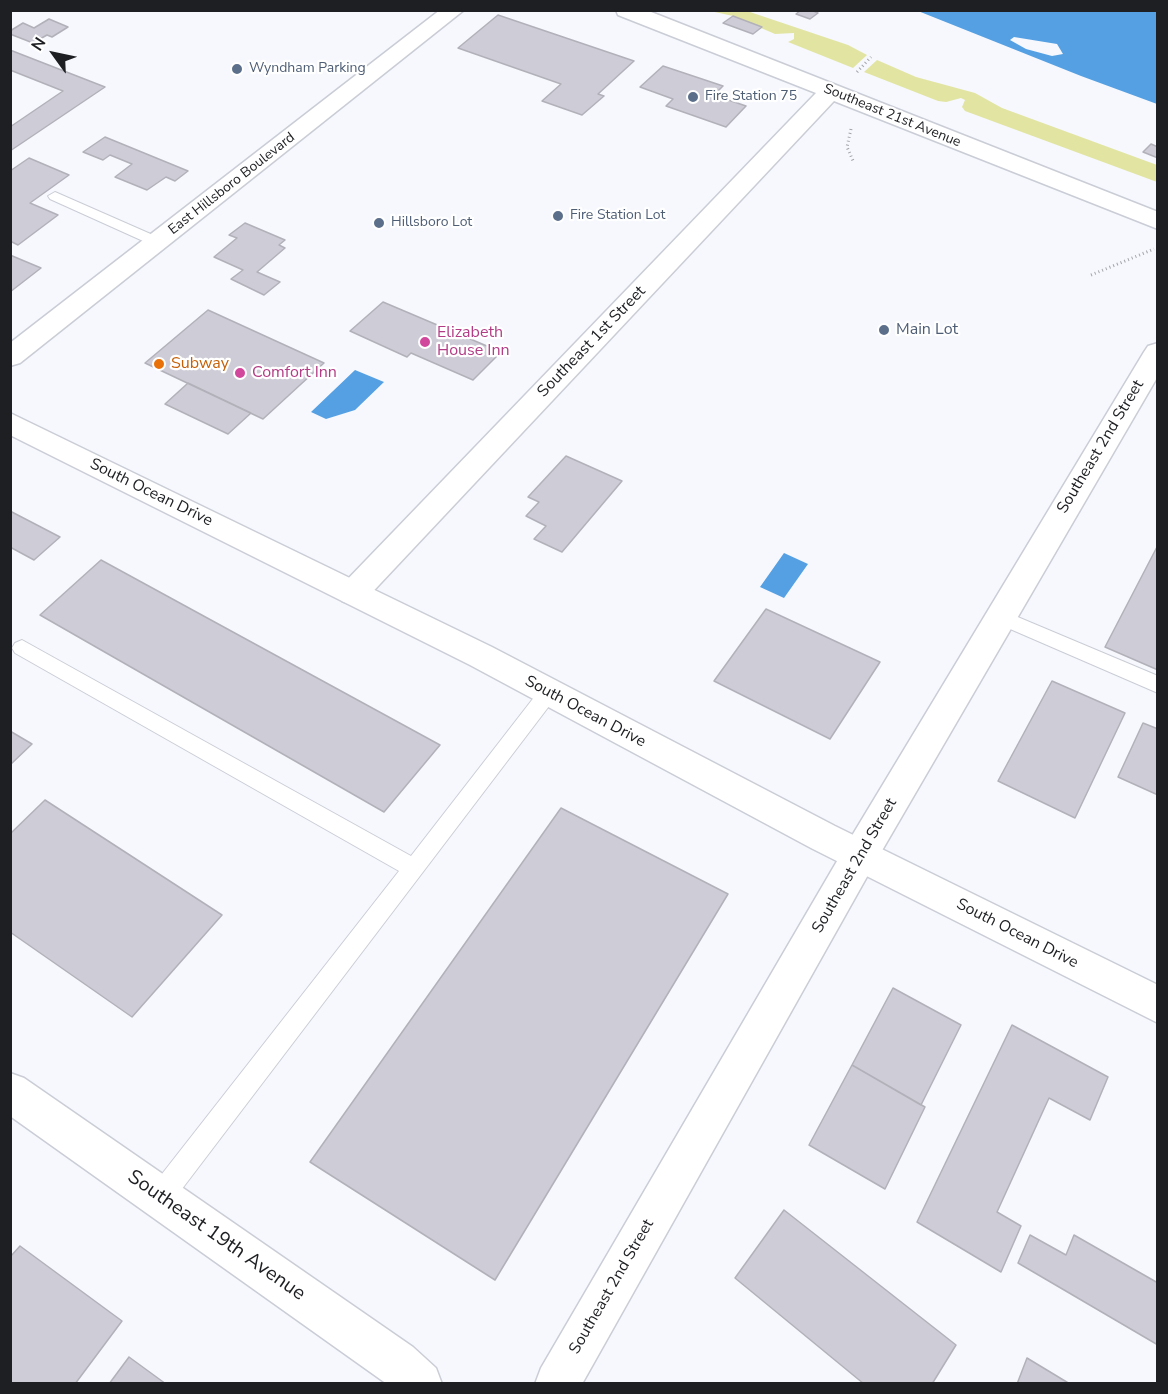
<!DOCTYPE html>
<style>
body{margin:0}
#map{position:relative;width:1168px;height:1394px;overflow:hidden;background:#f6f8fe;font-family:"Nunito Sans",sans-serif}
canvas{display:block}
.frame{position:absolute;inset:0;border:12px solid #1e1f22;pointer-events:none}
.north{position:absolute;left:24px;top:24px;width:60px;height:60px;-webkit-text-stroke:4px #fff;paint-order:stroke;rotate:303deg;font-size:16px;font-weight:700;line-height:24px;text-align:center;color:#1e1f22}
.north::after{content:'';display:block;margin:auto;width:21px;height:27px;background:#1e1f22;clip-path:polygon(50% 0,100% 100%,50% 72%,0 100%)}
</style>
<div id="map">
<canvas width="1168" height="1394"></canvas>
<div class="frame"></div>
<div class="north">N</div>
</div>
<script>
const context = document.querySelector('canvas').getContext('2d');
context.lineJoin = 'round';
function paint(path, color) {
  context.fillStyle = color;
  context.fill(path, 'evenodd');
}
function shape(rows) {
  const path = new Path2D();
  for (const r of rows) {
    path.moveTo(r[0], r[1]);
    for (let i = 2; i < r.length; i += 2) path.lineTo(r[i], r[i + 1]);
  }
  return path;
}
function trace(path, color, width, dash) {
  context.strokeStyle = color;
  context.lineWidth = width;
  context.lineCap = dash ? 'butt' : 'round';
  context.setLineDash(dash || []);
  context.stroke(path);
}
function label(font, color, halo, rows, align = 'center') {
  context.font = font + ' "Nunito Sans",sans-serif';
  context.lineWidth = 4.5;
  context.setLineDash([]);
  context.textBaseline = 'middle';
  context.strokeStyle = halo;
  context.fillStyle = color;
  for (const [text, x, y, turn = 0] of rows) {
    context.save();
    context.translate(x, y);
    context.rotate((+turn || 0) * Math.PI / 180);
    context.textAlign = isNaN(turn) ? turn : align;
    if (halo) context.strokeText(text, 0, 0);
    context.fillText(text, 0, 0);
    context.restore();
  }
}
paint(shape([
 [710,11,747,11,848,45,867,55,853,68,788,42,794,39,794,33,775,34,733,16],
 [877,60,916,77,975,93,1002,108,1157,165,1157,182,965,111,962,107,965,100,961,98,946,102,938,101,864,72]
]), '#e2e5a1');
paint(shape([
 [918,11,1157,11,1157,104,1081,76],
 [355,370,384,382,355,410,326,419,311,412],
 [784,553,808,564,784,598,760,587]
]), '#55a0e3');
paint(shape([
 [1014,37,1057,44,1063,54,1052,56,1026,49,1010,40]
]), '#f6f8fe');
const building = shape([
 [801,10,811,10,818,13,810,19,796,14,801,10],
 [498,15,634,61,598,94,604,96,582,115,542,101,561,84,458,48,498,15],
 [733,16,762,27,753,34,723,23,733,16],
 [49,19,68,27,52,37,47,35,33,43,10,34,10,31,23,23,34,28,49,19],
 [10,50,105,87,10,151,10,127,63,91,10,70,10,50],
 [663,66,723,86,714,95,746,106,726,127,666,106,673,99,640,87,663,66],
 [105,137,188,171,175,181,166,177,147,190,115,177,132,164,110,155,103,160,83,152,105,137],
 [1151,144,1158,147,1158,158,1143,152,1151,144],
 [29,158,69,175,30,203,58,215,18,245,10,241,10,171,29,158],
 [245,223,285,240,279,245,285,248,257,272,280,282,264,295,231,279,243,270,214,257,237,238,229,235,245,223],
 [10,255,41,268,10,292,10,255],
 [383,302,501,352,473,380,411,353,407,357,350,331,383,302],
 [208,310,324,363,263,419,145,363,208,310],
 [188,383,251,413,228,434,165,404,188,383],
 [566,456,622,481,562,552,534,539,546,526,526,516,539,502,528,497,566,456],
 [10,511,60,537,34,560,10,547,10,511],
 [1158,545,1158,670,1105,647,1158,545],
 [101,560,440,745,384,812,40,615,101,560],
 [766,609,880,662,830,739,714,681,766,609],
 [1052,681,1125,713,1075,818,998,781,1052,681],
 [1143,723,1158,729,1158,795,1118,777,1143,723],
 [10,731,32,744,10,765,10,731],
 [45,800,222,915,132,1017,10,932,10,834,45,800],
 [561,808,728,894,495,1280,310,1162,561,808],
 [893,988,961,1025,921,1105,852,1065,893,988],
 [1012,1025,1108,1077,1090,1120,1049,1098,997,1212,1021,1226,1001,1272,917,1222,1012,1025],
 [852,1065,925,1107,885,1189,809,1145,852,1065],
 [784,1210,956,1345,932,1384,864,1384,735,1278,784,1210],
 [1030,1235,1066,1255,1074,1235,1158,1283,1158,1345,1018,1263,1030,1235],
 [20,1246,122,1321,75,1384,10,1384,10,1257,20,1246],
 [129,1357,166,1384,109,1384,129,1357],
 [1027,1358,1070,1384,1017,1384,1027,1358]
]);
paint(building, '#cecdd7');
trace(building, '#b2b1ba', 1.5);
const lane = shape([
 [55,192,162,239,164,242,157,247,152,245,50,199,48,196,55,192],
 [1001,610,1158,676,1158,693,994,622,992,617,994,612,1001,610],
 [22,640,411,856,542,687,549,685,556,687,559,693,169,1206,160,1209,151,1206,148,1197,151,1188,399,871,15,653,12,648,15,643,22,640]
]);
const street = shape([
 [440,10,464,10,20,363,10,366,10,343,440,10],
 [616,10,646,10,1158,212,1158,229,834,101,364,601,353,605,342,601,337,593,342,585,816,93,618,15,616,10],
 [1158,343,1158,376,873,866,582,1384,535,1384,541,1368,847,844,1144,352,1148,346,1158,343],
 [10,1073,24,1078,413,1347,436,1368,442,1384,387,1384,10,1116,10,1073]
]);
const secondary = shape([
 [10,413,492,647,835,826,1158,985,1158,1023,811,848,470,665,10,435,10,413]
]);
trace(lane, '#cbcdd6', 2);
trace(street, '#cbcdd6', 3);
trace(secondary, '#cbcdd6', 3);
trace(shape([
 [857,72,871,57],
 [851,129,847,147,854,163],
 [1091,275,1154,249]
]), '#a4a5aa', 3, [1, 3]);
paint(lane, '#fff');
paint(street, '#fff');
paint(secondary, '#fff');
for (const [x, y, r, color] of [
 [237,69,6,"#5c6f8a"],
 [693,97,6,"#5c6f8a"],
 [558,216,6,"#5c6f8a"],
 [379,223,6,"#5c6f8a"],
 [884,330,6,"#5c6f8a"],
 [425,342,6,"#d1479c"],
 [159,364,6,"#e8710a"],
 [240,373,6,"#d1479c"]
]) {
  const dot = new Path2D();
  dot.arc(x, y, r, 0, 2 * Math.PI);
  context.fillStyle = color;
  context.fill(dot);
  trace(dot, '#fff', 2);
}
label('14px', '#4e5e75', '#fff', [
 ["Wyndham Parking",249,69],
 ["Fire Station 75",705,97],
 ["Fire Station Lot",570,216],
 ["Hillsboro Lot",391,223]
], 'left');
label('14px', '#1e1f22', '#fff', [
 ["Southeast 21st Avenue",892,116,22],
 ["East Hillsboro Boulevard",232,184,-38]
]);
label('16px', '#4e5e75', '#fff', [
 ["Main Lot",896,330]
], 'left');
label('16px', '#b23c85', '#fff', [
 ["Elizabeth",437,333],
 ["House Inn",437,351],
 ["Comfort Inn",252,373]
], 'left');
label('16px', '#1e1f22', '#fff', [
 ["Southeast 1st Street",592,342,-46],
 ["Southeast 2nd Street",1101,447,-59],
 ["South Ocean Drive",151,493,26],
 ["South Ocean Drive",585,712,28],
 ["Southeast 2nd Street",855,866,-60],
 ["South Ocean Drive",1017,934,27],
 ["Southeast 2nd Street",612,1287,-60]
]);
label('16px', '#c56008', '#fff', [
 ["Subway",171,364]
], 'left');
label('20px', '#1e1f22', '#fff', [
 ["Southeast 19th Avenue",216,1236,35]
]);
</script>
